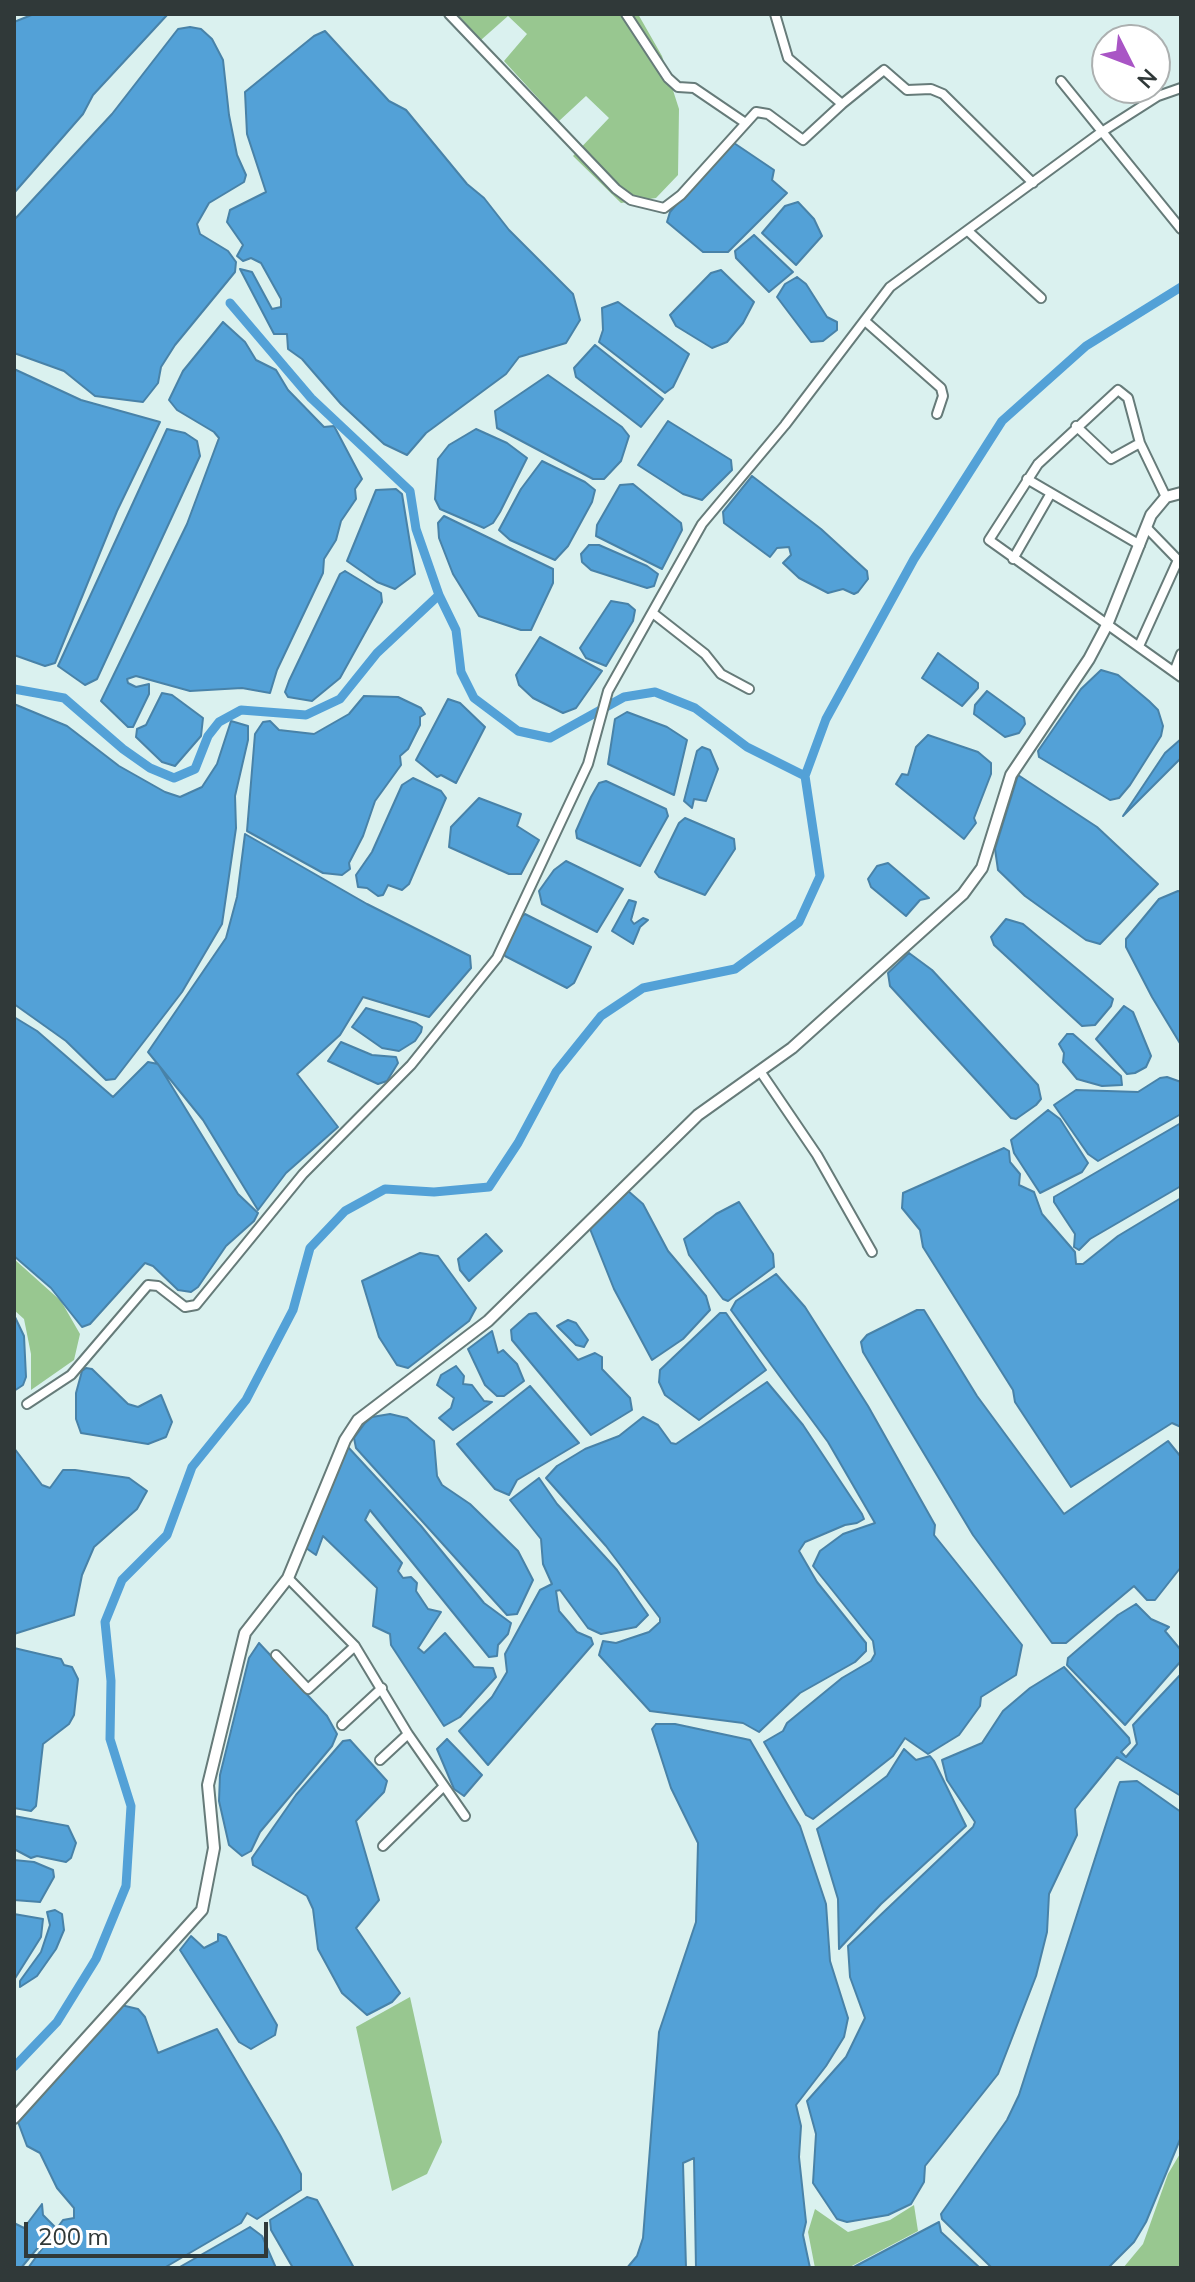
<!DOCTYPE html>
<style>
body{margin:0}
#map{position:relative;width:1195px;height:2282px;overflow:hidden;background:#daf1ef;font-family:Mulish,sans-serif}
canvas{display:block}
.frame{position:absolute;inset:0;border:16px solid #303939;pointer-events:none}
.north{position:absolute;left:1091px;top:24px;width:80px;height:80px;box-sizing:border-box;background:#fff;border:2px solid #acb0b0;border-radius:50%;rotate:132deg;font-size:22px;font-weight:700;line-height:32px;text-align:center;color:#303939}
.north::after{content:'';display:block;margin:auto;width:28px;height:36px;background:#a955c5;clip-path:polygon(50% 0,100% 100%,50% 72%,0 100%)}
.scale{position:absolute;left:24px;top:2222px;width:244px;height:36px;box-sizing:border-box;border:4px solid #303939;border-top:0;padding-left:10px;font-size:24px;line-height:28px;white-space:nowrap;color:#303939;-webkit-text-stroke:6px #fff;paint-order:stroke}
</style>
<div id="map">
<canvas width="1195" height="2282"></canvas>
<div class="frame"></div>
<div class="north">N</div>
<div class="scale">200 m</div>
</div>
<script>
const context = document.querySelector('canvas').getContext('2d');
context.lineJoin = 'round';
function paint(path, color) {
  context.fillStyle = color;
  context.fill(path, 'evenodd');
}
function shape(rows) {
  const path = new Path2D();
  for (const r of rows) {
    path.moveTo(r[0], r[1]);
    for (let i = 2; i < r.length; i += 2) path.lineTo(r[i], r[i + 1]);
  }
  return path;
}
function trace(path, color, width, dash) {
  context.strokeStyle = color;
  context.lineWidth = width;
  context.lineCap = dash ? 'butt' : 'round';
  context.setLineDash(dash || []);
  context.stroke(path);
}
paint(shape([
 [457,14,638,14,662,56,679,109,678,175,656,198,621,203,573,156,609,118,586,96,559,121,504,61,527,34,508,16,481,40],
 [14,1259,61,1301,80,1334,74,1360,31,1390,31,1354,24,1319,14,1310],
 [410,1997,442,2142,427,2174,392,2191,356,2027],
 [1181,2152,1181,2268,1123,2268,1143,2244,1168,2174],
 [914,2205,918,2231,848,2268,815,2268,808,2232,815,2209,848,2232,890,2220]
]), '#98c790');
const water = shape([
 [34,14,168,14,93,95,83,114,14,193,14,22,34,14],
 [190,27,201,29,212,39,223,60,229,115,237,155,246,175,244,182,209,203,197,224,200,234,228,251,236,262,235,272,175,345,161,367,158,383,143,402,95,396,64,371,14,353,14,220,112,114,178,29,190,27],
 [325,31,389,101,406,110,467,184,484,198,509,230,573,294,580,320,566,343,519,357,506,374,426,433,407,455,384,444,341,404,302,359,288,349,287,334,274,334,240,269,252,272,272,309,281,307,281,299,261,263,251,258,243,261,237,256,243,245,227,222,230,210,266,192,247,134,245,92,314,36,325,31],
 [731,141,774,170,772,180,787,193,728,252,703,252,667,222,670,212,731,141],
 [798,202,814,219,822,236,796,265,762,233,785,206,798,202],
 [754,235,793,272,769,292,736,258,735,251,754,235],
 [721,270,754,302,743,323,727,342,712,348,676,326,670,315,711,273,721,270],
 [797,277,806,284,827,317,837,322,837,330,823,341,811,342,777,297,785,284,797,277],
 [618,302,689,354,673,387,665,393,599,342,603,330,602,308,618,302],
 [223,322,245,342,256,360,276,370,288,390,324,427,334,426,362,479,355,489,356,499,341,521,336,540,324,559,323,573,277,670,270,693,242,688,190,691,136,676,127,679,128,683,136,687,149,684,149,694,133,727,128,727,101,701,187,524,219,438,214,432,177,410,169,400,183,371,223,322],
 [595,345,663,399,641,427,576,377,574,368,595,345],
 [14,369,81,400,160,422,117,511,55,663,45,666,14,655,14,369],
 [548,375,622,427,629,436,621,461,604,479,593,479,497,428,495,411,548,375],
 [668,421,731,460,732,470,702,500,683,494,638,465,668,421],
 [167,429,185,433,197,441,200,456,97,679,85,685,58,666,167,429],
 [476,429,507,443,527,458,500,512,493,523,484,528,440,509,435,499,438,459,449,445,476,429],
 [542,461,585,482,595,490,592,502,568,546,555,560,510,540,499,530,521,489,542,461],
 [752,476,821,529,867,571,868,579,858,592,854,594,843,589,828,593,799,578,783,563,791,555,789,547,777,548,770,557,724,523,723,512,752,476],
 [633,484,681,523,682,530,662,569,596,536,597,525,620,485,633,484],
 [376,490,396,489,402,494,415,574,395,589,377,582,347,561,376,490],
 [444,516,553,569,553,583,531,630,521,630,479,616,453,574,439,538,438,523,444,516],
 [589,545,599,545,647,566,658,574,654,586,647,588,591,570,582,562,581,554,589,545],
 [345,571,381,593,382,602,340,678,312,701,288,697,285,692,289,681,340,574,345,571],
 [611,601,628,604,635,610,633,621,606,666,586,658,580,648,611,601],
 [540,637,602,671,576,708,563,713,533,698,519,685,516,675,540,637],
 [938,653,978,683,978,688,962,706,922,678,938,653],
 [1101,670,1118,675,1149,701,1158,710,1163,726,1161,736,1130,785,1119,798,1110,800,1039,757,1038,751,1081,689,1101,670],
 [987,691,1024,718,1025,724,1019,733,1005,737,974,714,975,705,987,691],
 [162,693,172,695,203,718,201,736,175,766,162,762,136,737,137,729,146,725,162,693],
 [364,696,398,697,421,708,425,714,420,717,420,725,408,749,400,756,401,765,375,801,363,836,349,863,350,869,342,875,323,873,247,831,255,734,263,722,270,721,279,730,314,734,349,714,364,696],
 [448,699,460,703,485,727,456,783,441,775,437,777,416,760,448,699],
 [14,704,67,726,119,766,165,792,180,797,202,787,217,764,231,721,248,726,248,740,235,796,236,828,222,924,182,992,115,1079,106,1080,66,1041,14,1004,14,704],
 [627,712,667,727,687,740,674,795,608,764,615,719,627,712],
 [928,735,978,752,991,763,991,774,974,818,976,823,964,839,896,784,902,774,908,775,916,747,928,735],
 [1181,739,1181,758,1123,816,1165,753,1181,739],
 [702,747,710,750,718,769,706,801,694,799,692,808,684,801,697,751,702,747],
 [1018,775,1097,827,1158,884,1100,944,1086,940,1025,896,998,870,995,849,1018,775],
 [413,778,441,791,446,798,409,884,402,890,388,885,383,895,378,896,367,888,358,887,356,875,372,852,402,785,413,778],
 [606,781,666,809,668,816,640,866,577,838,576,831,591,797,599,783,606,781],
 [479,798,521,814,517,826,539,840,521,874,509,874,449,847,451,827,479,798],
 [685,818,734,839,735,849,705,895,659,877,655,872,679,823,685,818],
 [245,834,367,904,470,956,471,968,429,1017,363,997,340,1035,297,1074,338,1127,286,1173,258,1210,203,1120,148,1052,226,938,237,897,245,834],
 [566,861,623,889,597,932,542,904,539,891,554,870,566,861],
 [888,863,929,898,920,900,906,916,871,887,868,879,877,866,888,863],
 [1178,891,1181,892,1181,1045,1152,997,1126,947,1126,939,1159,899,1178,891],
 [629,900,636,902,631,920,634,924,643,918,648,920,640,927,633,944,612,931,629,900],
 [525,914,591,947,574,983,567,988,505,956,503,951,520,918,525,914],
 [1006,919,1023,924,1113,999,1111,1006,1095,1025,1082,1026,994,945,991,937,1006,919],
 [909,953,932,970,1038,1085,1041,1099,1036,1105,1016,1119,1011,1118,890,986,888,973,909,953],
 [1124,1006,1133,1012,1151,1056,1146,1067,1135,1073,1127,1074,1096,1039,1124,1006],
 [366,1008,416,1023,422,1027,421,1032,415,1041,399,1051,382,1048,352,1027,366,1008],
 [14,1017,37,1031,113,1097,148,1062,158,1064,238,1194,258,1213,254,1221,226,1246,198,1287,191,1292,178,1290,153,1266,145,1263,90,1324,82,1327,51,1288,14,1256,14,1017],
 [1067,1034,1073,1034,1121,1076,1122,1085,1102,1086,1077,1079,1063,1062,1064,1053,1059,1044,1067,1034],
 [341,1042,372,1055,396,1057,398,1063,387,1081,378,1084,328,1061,341,1042],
 [1167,1077,1181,1082,1181,1114,1098,1161,1088,1154,1054,1105,1076,1090,1138,1092,1160,1078,1167,1077],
 [1048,1110,1060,1119,1088,1163,1082,1172,1040,1193,1014,1153,1011,1140,1048,1110],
 [1181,1123,1181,1186,1090,1239,1079,1250,1074,1247,1075,1234,1054,1202,1054,1197,1181,1123],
 [1004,1148,1009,1151,1010,1162,1020,1174,1019,1185,1034,1192,1042,1214,1075,1252,1076,1264,1083,1264,1118,1236,1181,1198,1181,1427,1172,1423,1071,1487,1015,1402,1013,1390,923,1247,920,1230,902,1208,903,1193,1004,1148],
 [627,1190,643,1204,668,1251,706,1296,710,1310,683,1339,652,1360,614,1289,590,1229,627,1190],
 [739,1202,773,1254,774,1267,728,1301,723,1299,689,1255,684,1239,716,1214,739,1202],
 [486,1234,502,1251,469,1281,460,1270,458,1259,486,1234],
 [420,1253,438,1256,476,1308,469,1321,408,1368,397,1365,379,1337,362,1281,420,1253],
 [776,1274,805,1307,868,1406,935,1525,934,1535,1022,1645,1016,1675,981,1697,980,1706,959,1735,928,1754,905,1738,893,1756,813,1819,806,1815,764,1742,783,1731,787,1723,842,1678,871,1661,875,1654,873,1641,813,1566,820,1551,843,1534,875,1523,828,1442,731,1310,736,1301,776,1274],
 [917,1310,924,1310,977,1396,1064,1514,1168,1441,1181,1457,1181,1567,1155,1600,1147,1600,1134,1586,1066,1643,1052,1643,973,1535,863,1352,861,1342,867,1335,917,1310],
 [536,1313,578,1360,595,1353,602,1357,602,1369,630,1398,632,1410,591,1435,512,1340,511,1330,529,1314,536,1313],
 [720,1313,726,1313,766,1370,699,1420,665,1395,659,1382,660,1370,720,1313],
 [14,1315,24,1336,26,1377,23,1385,14,1391,14,1315],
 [568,1320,576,1323,588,1340,584,1347,576,1345,557,1326,568,1320],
 [492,1331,498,1353,503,1350,517,1364,524,1381,504,1396,497,1396,485,1385,468,1349,492,1331],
 [456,1366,464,1376,463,1384,472,1385,484,1401,492,1402,453,1430,439,1418,451,1408,454,1398,437,1385,441,1375,456,1366],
 [86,1368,92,1369,128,1404,138,1407,161,1395,172,1422,166,1437,148,1444,81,1433,76,1419,76,1393,82,1371,86,1368],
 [767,1382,803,1425,862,1514,864,1519,857,1523,845,1525,805,1542,799,1551,817,1582,866,1643,866,1651,855,1662,800,1693,759,1732,743,1723,650,1711,599,1655,603,1641,616,1643,649,1632,660,1622,660,1618,606,1546,546,1478,557,1466,585,1449,619,1436,643,1417,658,1425,671,1443,676,1444,767,1382],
 [530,1386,579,1443,517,1480,509,1495,495,1489,457,1444,530,1386],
 [390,1414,407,1418,434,1441,437,1476,442,1485,470,1504,518,1551,533,1580,517,1614,507,1615,356,1448,354,1438,365,1423,372,1417,390,1414],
 [348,1447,421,1526,484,1603,511,1623,508,1634,498,1645,497,1656,489,1657,370,1510,365,1520,402,1563,398,1571,403,1578,411,1577,417,1583,416,1591,428,1609,441,1612,418,1648,424,1653,445,1633,474,1667,493,1668,496,1677,460,1717,444,1726,391,1645,390,1634,373,1626,377,1588,323,1536,316,1555,306,1548,348,1447],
 [14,1448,42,1485,50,1488,63,1470,75,1470,129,1478,147,1491,137,1509,94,1547,82,1575,74,1615,14,1634,14,1448],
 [539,1478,557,1504,617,1570,648,1615,636,1627,601,1634,588,1628,560,1590,556,1591,559,1611,577,1632,591,1638,593,1644,488,1765,459,1731,492,1697,507,1672,505,1654,540,1590,552,1584,543,1564,541,1539,510,1500,539,1478],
 [1136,1604,1151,1619,1169,1627,1165,1631,1180,1649,1181,1661,1125,1725,1067,1665,1068,1658,1118,1615,1136,1604],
 [259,1643,327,1716,337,1734,332,1746,260,1832,251,1851,242,1856,229,1845,219,1801,220,1775,249,1658,259,1643],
 [14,1648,61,1659,64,1665,72,1667,78,1679,74,1715,69,1724,43,1744,36,1806,31,1811,14,1808,14,1648],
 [1064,1667,1129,1738,1130,1743,1121,1752,1126,1757,1137,1744,1133,1725,1181,1674,1181,1796,1117,1757,1082,1800,1075,1809,1077,1835,1049,1894,1047,1932,1036,1976,998,2074,925,2166,924,2182,911,2204,888,2215,847,2222,837,2219,813,2183,816,2134,807,2101,846,2057,865,2018,850,1977,848,1946,973,1827,975,1822,947,1780,942,1760,982,1743,1003,1711,1030,1688,1064,1667],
 [656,1724,675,1724,750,1740,800,1826,826,1904,830,1961,848,2018,844,2037,826,2066,796,2105,801,2126,799,2157,806,2222,803,2235,810,2268,696,2268,694,2158,683,2163,686,2268,627,2268,637,2256,643,2238,659,2032,696,1922,698,1843,671,1788,652,1729,656,1724],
 [447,1739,482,1775,464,1796,454,1789,437,1749,447,1739],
 [350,1740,387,1781,384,1792,356,1821,379,1900,356,1928,400,1993,392,2002,367,2015,342,1993,318,1949,313,1909,307,1896,253,1865,252,1858,296,1795,343,1741,350,1740],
 [904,1749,916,1760,930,1756,934,1761,966,1826,881,1904,839,1949,838,1899,817,1829,887,1776,904,1749],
 [1137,1781,1181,1812,1181,2137,1146,2222,1134,2242,1108,2268,992,2268,942,2219,941,2214,1007,2120,1019,2095,1118,1787,1120,1782,1137,1781],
 [14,1816,68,1826,76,1843,71,1858,66,1862,37,1856,31,1858,14,1849,14,1816],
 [14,1860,34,1862,53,1870,54,1877,40,1902,14,1900,14,1860],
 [55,1910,62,1914,64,1930,56,1949,37,1976,20,1987,20,1981,41,1952,50,1925,47,1912,55,1910],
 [14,1914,43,1919,41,1937,14,1980,14,1914],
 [218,1934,226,1937,277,2025,275,2035,251,2049,239,2042,180,1950,191,1936,204,1948,218,1941,218,1934],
 [121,2005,138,2009,145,2017,158,2053,217,2029,280,2135,301,2174,301,2190,257,2219,247,2213,241,2223,164,2268,28,2268,63,2220,74,2218,74,2208,57,2188,40,2153,27,2146,18,2122,121,2005],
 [307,2197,317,2200,354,2268,293,2268,271,2230,270,2220,307,2197],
 [42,2204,43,2215,55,2227,21,2268,14,2268,14,2223,24,2228,42,2204],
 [939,2222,941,2232,980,2268,852,2268,939,2222],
 [250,2227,262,2236,276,2268,178,2268,250,2227]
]);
paint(water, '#53a1d7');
trace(water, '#4882a8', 2);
trace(shape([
 [230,303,311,398,410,491,416,529,439,595,456,630,461,672,474,698,518,731,550,738,624,697,655,692,695,708,747,747,805,776],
 [14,689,64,698,123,749,150,768,174,778,195,769,208,736,219,722,241,710,306,715,340,699,377,653,439,595],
 [14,2067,57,2022,96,1959,126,1886,131,1806,110,1739,111,1681,105,1622,122,1580,167,1535,192,1467,246,1400,293,1310,310,1248,345,1211,385,1189,434,1192,489,1187,518,1143,556,1072,601,1016,643,988,735,969,799,922,820,876,805,776,826,719,914,559,1002,421,1086,346,1181,287]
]), '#53a1d7', 9);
const minor = shape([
 [449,14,616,189,631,200,664,208,681,195,756,112,768,114,803,140,842,104],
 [626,14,668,78,678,87,694,88,744,122],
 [775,14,788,58,842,104,884,70,907,90,931,89,943,94,1033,183],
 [1061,81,1181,229],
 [968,231,1041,298],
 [865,321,941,388,943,396,937,414],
 [1076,426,1111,459,1140,443],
 [1027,479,1140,545],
 [1166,497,1140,443,1128,398,1118,390,1038,464,989,540,1181,677],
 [1013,559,1051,493],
 [654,614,705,654,721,674,749,689],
 [1139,646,1178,560,1146,527],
 [1174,672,1181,654],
 [760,1071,817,1155,872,1252],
 [27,1404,71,1375,148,1285,158,1286,185,1307,196,1305,303,1174,411,1065,497,958,588,764,608,691,702,524,785,425,890,287,1100,133,1158,96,1181,88],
 [288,1578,355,1646,408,1734,465,1816],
 [276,1655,308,1689,355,1646],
 [342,1725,382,1688],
 [380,1760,408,1734],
 [383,1846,443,1787]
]);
const tertiary = shape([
 [14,2118,202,1910,214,1848,208,1785,245,1633,288,1578,345,1440,358,1420,488,1321,698,1115,792,1048,963,894,982,868,1011,775,1089,659,1107,625,1151,515,1166,497,1181,493]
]);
trace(minor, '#667b79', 12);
trace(tertiary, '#667b79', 14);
trace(minor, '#fff', 8);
trace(tertiary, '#fff', 10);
</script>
